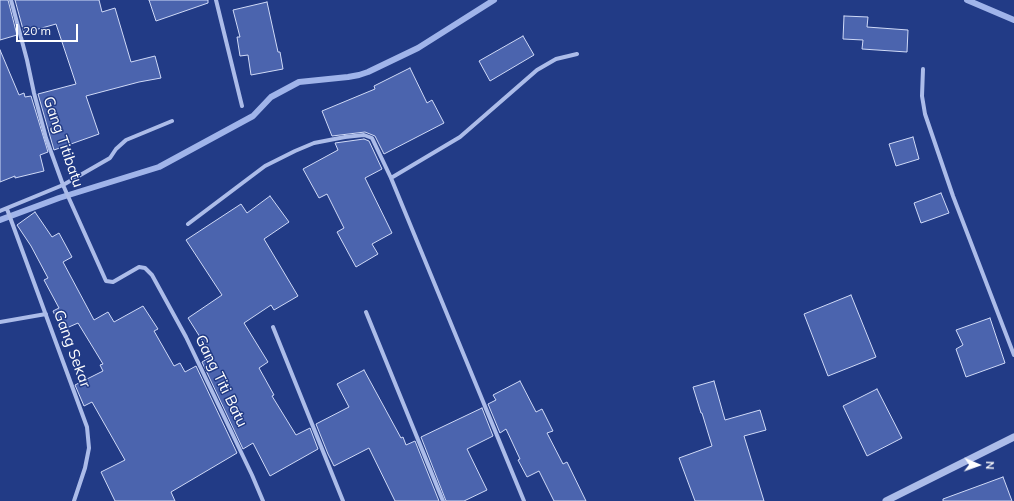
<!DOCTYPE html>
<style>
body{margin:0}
#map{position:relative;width:1014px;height:501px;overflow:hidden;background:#223b86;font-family:Mulish,sans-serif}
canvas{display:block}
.north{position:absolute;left:958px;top:445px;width:40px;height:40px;-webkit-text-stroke:3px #223b86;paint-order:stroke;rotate:92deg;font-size:11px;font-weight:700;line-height:16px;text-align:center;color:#fff}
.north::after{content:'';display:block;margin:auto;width:14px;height:18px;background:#fff;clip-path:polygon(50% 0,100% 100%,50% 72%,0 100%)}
.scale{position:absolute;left:16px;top:24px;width:62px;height:18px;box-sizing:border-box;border:2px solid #fff;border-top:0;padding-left:5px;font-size:12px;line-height:14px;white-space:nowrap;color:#fff;-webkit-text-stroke:3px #223b86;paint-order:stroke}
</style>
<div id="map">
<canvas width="1014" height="501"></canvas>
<div class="north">N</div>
<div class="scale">20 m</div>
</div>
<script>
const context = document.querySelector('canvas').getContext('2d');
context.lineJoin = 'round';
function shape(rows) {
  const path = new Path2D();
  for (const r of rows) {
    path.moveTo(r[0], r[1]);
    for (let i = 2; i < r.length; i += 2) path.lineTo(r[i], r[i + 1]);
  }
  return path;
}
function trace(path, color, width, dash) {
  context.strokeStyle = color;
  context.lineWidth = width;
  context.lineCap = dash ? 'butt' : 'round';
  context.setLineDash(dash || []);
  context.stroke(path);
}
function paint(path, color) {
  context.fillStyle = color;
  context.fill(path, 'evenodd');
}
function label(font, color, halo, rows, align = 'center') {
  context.font = font + ' Mulish,sans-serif';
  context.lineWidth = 3;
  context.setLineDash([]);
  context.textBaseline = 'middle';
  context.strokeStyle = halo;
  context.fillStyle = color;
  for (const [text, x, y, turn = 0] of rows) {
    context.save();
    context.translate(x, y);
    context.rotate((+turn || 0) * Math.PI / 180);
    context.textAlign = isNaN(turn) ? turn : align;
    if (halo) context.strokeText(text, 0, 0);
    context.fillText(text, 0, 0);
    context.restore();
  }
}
trace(shape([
 [967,0,1014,20],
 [0,220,59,198,159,167,253,116,271,97,299,82,348,77,359,75,368,72,418,48,494,0]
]), '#a0b4ea', 6);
const building = shape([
 [0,0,8,0,17,35,0,40,0,0],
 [15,0,99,0,102,12,115,8,131,62,155,56,161,78,139,82,86,96,99,134,54,150,38,94,76,84,56,24,24,33,15,0],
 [149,0,208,0,208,3,156,21,149,0],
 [267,2,278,52,280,52,283,69,251,75,248,55,240,56,237,37,240,37,233,10,267,2],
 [844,16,868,17,867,27,908,30,907,52,862,49,863,40,843,39,844,16],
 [523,36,534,55,490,81,479,61,523,36],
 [0,50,19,95,24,93,25,97,31,96,48,152,40,155,44,171,15,178,15,176,0,182,0,50],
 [410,68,427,103,432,100,444,123,384,154,375,136,365,132,332,136,322,111,375,89,374,86,410,68],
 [913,137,919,159,896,166,889,144,913,137],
 [364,139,369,141,382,169,365,178,392,233,372,244,378,254,356,267,337,232,344,228,327,194,319,198,303,169,338,150,335,143,364,139],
 [941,193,949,213,921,223,914,203,941,193],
 [270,196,289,222,264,239,298,296,274,310,271,305,244,323,268,362,259,368,274,395,272,396,296,435,310,428,318,449,270,476,253,443,243,449,202,362,212,356,188,318,222,295,186,240,241,204,247,213,270,196],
 [35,212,52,237,59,233,72,257,63,262,94,320,108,312,114,322,143,306,158,329,154,331,174,366,180,363,185,372,196,366,237,453,171,492,175,501,115,501,101,472,125,460,92,402,84,406,75,385,103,371,100,365,103,364,78,323,62,330,53,311,59,308,44,280,48,278,31,246,17,225,35,212],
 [851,295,876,357,828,376,804,314,851,295],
 [990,318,1005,363,966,377,956,349,963,345,956,330,990,318],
 [364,370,401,438,403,437,406,445,415,441,439,501,395,501,369,448,334,466,328,454,316,424,349,407,337,384,364,370],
 [520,381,536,412,542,409,553,431,547,433,563,464,567,462,586,501,554,501,539,471,527,477,518,460,520,459,506,429,500,433,488,404,496,400,493,395,520,381],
 [714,381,725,420,760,410,766,430,744,436,764,501,695,501,679,458,712,446,702,413,701,413,693,387,714,381],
 [877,389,902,438,867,456,843,406,877,389],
 [482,408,493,436,467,449,487,490,464,501,446,501,421,437,482,408],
 [1003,477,1012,501,943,501,943,499,1003,477]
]);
paint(building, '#4b64ae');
trace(building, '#d0daf7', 1);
trace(shape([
 [11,0,27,60,34,93,46,138,63,185,106,281,113,282,139,267,145,268,152,275,186,337,252,475,263,501],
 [216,0,242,106],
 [923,69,922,96,925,114,953,196,1014,355],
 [391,178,460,137,537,70,556,59,577,54],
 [7,209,87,427,89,448,85,468,74,501],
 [0,211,63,185,110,158,116,149,126,140,172,121],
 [188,224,265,166,295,151,314,143,345,137,364,135,372,138,391,178,524,501],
 [366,312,443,501],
 [0,322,46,314],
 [273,327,343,501]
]), '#acbce9', 4);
trace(shape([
 [886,501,1014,437]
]), '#acbce9', 7);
label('15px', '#fff', '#223b86', [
 ["Gang Titibatu",63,142,71],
 ["Gang Sekar",72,349,70],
 ["Gang Titi Batu",221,381,64]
]);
</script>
